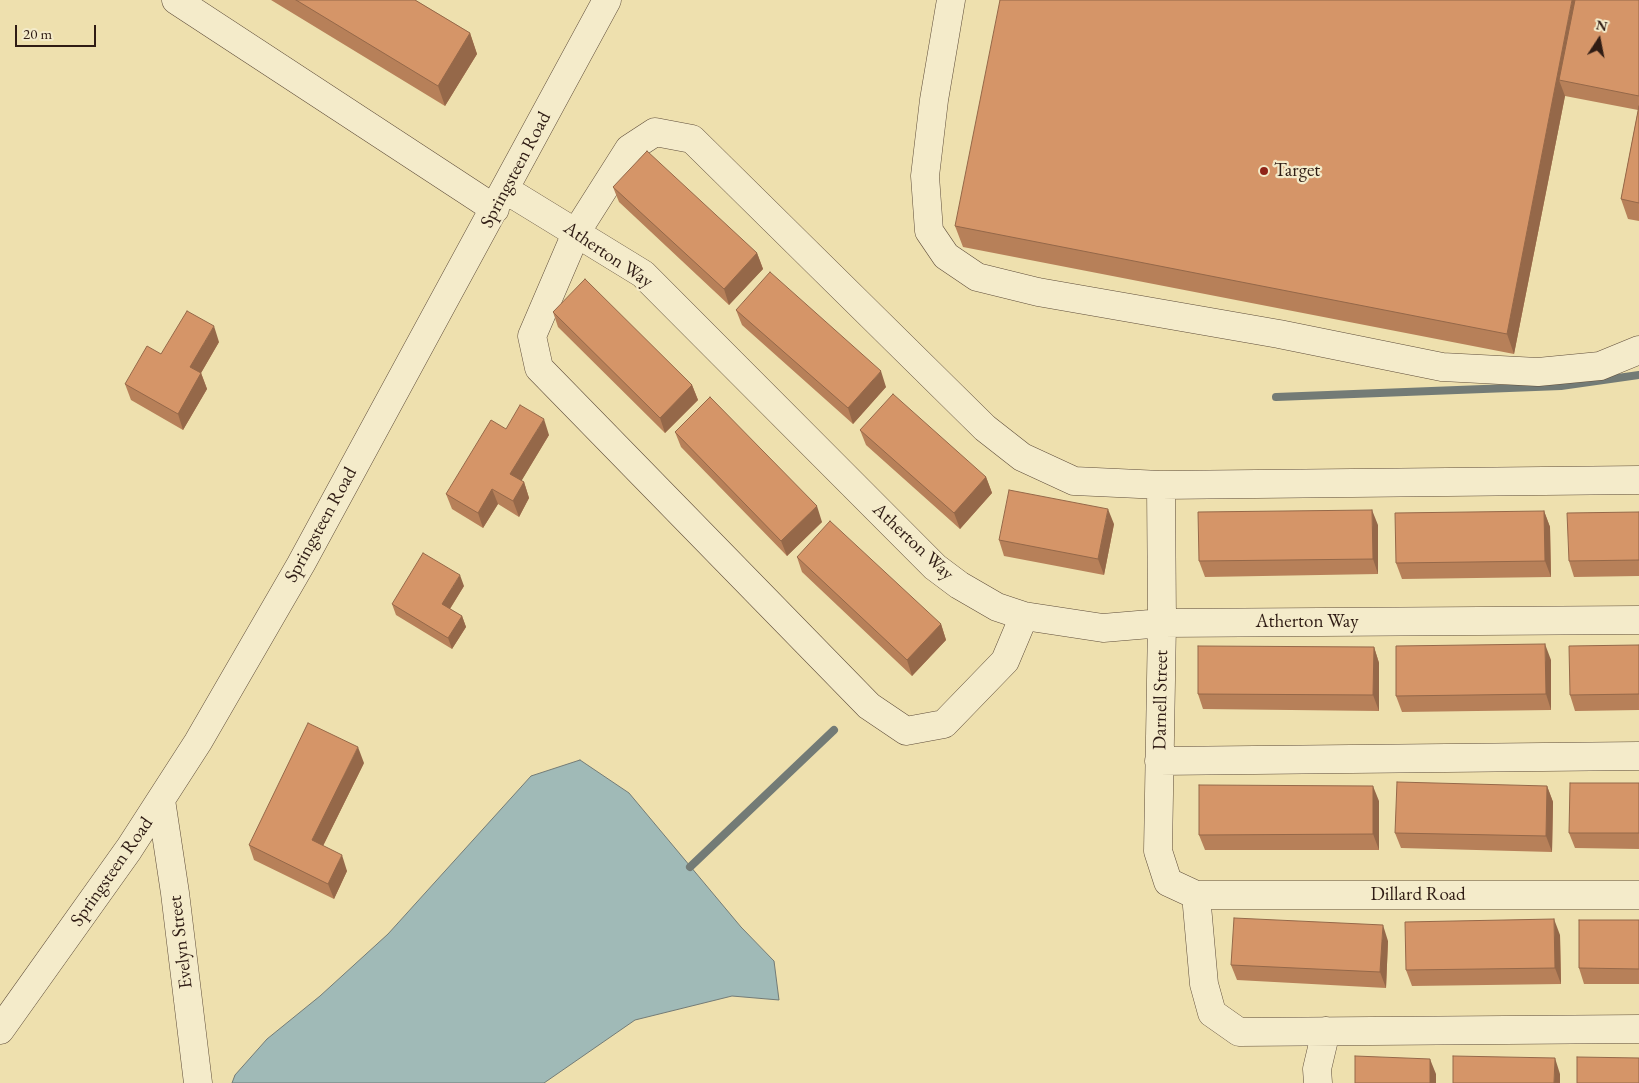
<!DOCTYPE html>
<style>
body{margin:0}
#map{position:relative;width:1639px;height:1083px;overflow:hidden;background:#eee0ae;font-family:"EB Garamond",serif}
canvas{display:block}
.north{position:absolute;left:1574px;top:15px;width:50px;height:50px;-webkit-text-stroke:4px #f4ebca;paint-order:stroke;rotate:11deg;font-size:14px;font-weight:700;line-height:20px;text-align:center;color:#2f1c14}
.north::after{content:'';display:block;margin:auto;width:18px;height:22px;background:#2f1c14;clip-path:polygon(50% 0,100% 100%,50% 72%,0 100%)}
.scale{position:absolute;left:15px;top:25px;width:81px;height:22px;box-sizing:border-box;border:2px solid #2f1c14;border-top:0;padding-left:6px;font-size:15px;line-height:18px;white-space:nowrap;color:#2f1c14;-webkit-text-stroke:4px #f4ebca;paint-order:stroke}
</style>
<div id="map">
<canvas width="1639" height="1083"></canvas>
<div class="north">N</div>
<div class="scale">20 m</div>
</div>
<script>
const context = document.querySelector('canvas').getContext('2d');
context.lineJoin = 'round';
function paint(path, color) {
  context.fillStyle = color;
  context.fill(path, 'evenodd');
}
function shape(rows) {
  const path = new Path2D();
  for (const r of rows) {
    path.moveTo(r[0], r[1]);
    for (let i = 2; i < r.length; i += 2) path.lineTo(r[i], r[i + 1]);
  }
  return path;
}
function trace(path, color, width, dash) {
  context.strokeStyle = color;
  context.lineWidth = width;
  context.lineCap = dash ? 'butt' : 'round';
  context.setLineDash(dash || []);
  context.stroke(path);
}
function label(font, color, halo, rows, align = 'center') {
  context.font = font + ' "EB Garamond",serif';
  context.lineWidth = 4.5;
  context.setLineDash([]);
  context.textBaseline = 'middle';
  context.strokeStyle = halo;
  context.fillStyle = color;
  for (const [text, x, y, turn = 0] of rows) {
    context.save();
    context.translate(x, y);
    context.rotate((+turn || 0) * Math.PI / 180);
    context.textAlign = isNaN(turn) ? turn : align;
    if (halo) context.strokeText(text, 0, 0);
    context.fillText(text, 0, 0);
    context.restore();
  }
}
const water = shape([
 [580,760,629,793,741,927,774,961,779,1000,732,996,635,1020,544,1083,232,1083,235,1075,267,1039,320,996,388,934,531,776,580,760]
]);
paint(water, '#a0bab7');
trace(water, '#737b76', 1);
trace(shape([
 [1276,397,1561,386,1639,375],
 [690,867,834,730]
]), '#737b76', 8);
const minor = shape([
 [176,0,495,209],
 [951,0,934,100,925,176,929,231,946,256,977,277,1038,292,1279,334,1442,367,1538,372,1600,366,1639,350],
 [506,190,643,274,935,567,959,585,997,607,1024,616,1103,628,1162,623,1639,620],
 [1161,485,1162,623,1158,851,1168,882,1196,895,1639,895],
 [1024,616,1005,661,944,724,906,731,869,706,539,368,532,336,577,231,629,149,655,132,692,139,985,428,1022,457,1074,481,1161,485,1639,480],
 [1159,761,1639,756],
 [161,800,175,893,198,1083],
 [1196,895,1204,984,1212,1013,1239,1032,1639,1029],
 [0,1030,129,849,198,742,301,564,607,0],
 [1318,1083,1317,1069,1326,1031]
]);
trace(minor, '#5f4d3a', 29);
trace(minor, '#f4ebca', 28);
paint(shape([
 [271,0,415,0,470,33,477,54,445,106],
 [1639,0,1639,221,1628,219,1621,199,1638,110,1565,96,1514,354,963,247,955,226],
 [613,187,757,253,763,269,729,305,619,202],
 [736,310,886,387,853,424,742,325],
 [553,312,692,385,698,400,665,433,558,327],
 [219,342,201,373,207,389,183,430,131,400,125,384,161,354],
 [506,429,549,435,521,481,524,482,529,498,519,517,498,504,483,528,452,509,446,494],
 [860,430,986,477,992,493,960,529,866,445],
 [675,432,822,522,787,556,681,447],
 [1544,511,1550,527,1551,577,1402,579,1396,563],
 [1639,512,1639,576,1574,577,1569,561],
 [1114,524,1104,575,1004,556,999,540],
 [1378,525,1378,574,1205,577,1199,561],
 [797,557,941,624,946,640,912,676,802,572],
 [464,586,450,609,462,616,466,627,452,649,396,615,392,604],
 [1639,645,1639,710,1575,711,1570,695],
 [1374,647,1379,663,1379,711,1203,709,1198,694],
 [1551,660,1551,710,1402,712,1396,696],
 [364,763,323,846,347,871,334,899,254,860,249,845],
 [1639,783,1639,849,1575,848,1569,833],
 [1547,786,1553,802,1552,852,1401,848,1395,833],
 [1379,801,1379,850,1205,850,1199,835],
 [1639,920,1639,984,1584,984,1579,968],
 [1560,935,1561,984,1412,986,1406,970],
 [1388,941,1386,988,1237,980,1231,965]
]), '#b78059');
paint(shape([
 [1572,0,1583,0,1559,80,1565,96,1514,354,1507,334],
 [470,33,477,54,445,106,438,86],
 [757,253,763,269,729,305,724,289],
 [214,326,219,342,201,373,207,389,183,430,178,414,190,367],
 [881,371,886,387,853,424,848,408],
 [692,385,698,400,665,433,660,418],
 [544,419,549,435,516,490,510,474],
 [986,477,992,493,960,529,954,513],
 [524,482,529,498,519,517,513,501],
 [492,489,498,504,483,528,478,513],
 [817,506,822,522,787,556,781,541],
 [1108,509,1114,524,1104,575,1098,559],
 [1372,510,1378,525,1378,574,1373,559],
 [1544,511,1550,527,1551,577,1545,561],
 [460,575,464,586,446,615,442,604],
 [462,616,466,627,452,649,448,638],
 [941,624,946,640,912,676,907,660],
 [1545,644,1551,660,1551,710,1546,694],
 [1374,647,1379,663,1379,711,1373,695],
 [358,747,364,763,318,856,312,840],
 [1373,786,1379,801,1379,850,1373,834],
 [1547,786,1553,802,1552,852,1546,836],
 [342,855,347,871,334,899,328,884],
 [1554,919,1560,935,1561,984,1555,968],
 [1383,925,1388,941,1386,988,1380,972],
 [1555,1058,1560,1074,1560,1083,1554,1083],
 [1430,1059,1436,1074,1436,1083,1430,1083]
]), '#956849');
const building = shape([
 [296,0,415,0,470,33,438,86,296,0],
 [1000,0,1572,0,1507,334,955,226,1000,0],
 [1575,0,1639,0,1639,96,1559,80,1575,0],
 [1639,106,1639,203,1621,199,1639,106],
 [647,151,757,253,724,289,613,187,647,151],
 [770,272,881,371,848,408,736,310,770,272],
 [585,279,692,385,660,418,553,312,585,279],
 [187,311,214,326,190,367,201,373,178,414,125,384,147,346,161,354,187,311],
 [893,394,986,477,954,513,860,430,893,394],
 [710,397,817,506,781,541,675,432,710,397],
 [520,405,544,419,510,474,524,482,513,501,492,489,478,513,446,494,491,420,506,429,520,405],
 [1009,490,1108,509,1098,559,999,540,1009,490],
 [1372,510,1373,559,1199,561,1198,512,1372,510],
 [1544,511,1545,561,1396,563,1395,513,1544,511],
 [1639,512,1639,560,1569,561,1567,513,1639,512],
 [830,521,941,624,907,660,797,557,830,521],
 [423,553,460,575,442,604,462,616,448,638,392,604,423,553],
 [1545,644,1546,694,1396,696,1396,646,1545,644],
 [1639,645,1639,694,1570,695,1569,646,1639,645],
 [1198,646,1374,647,1373,695,1198,694,1198,646],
 [308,723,358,747,312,840,342,855,328,884,249,845,308,723],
 [1397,782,1547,786,1546,836,1395,833,1397,782],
 [1570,783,1639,783,1639,833,1569,833,1570,783],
 [1199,785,1373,786,1373,834,1199,835,1199,785],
 [1234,918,1383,925,1380,972,1231,965,1234,918],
 [1554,919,1555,968,1406,970,1405,922,1554,919],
 [1579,920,1639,920,1639,969,1579,968,1579,920],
 [1355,1056,1430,1059,1430,1083,1355,1083,1355,1056],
 [1453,1056,1555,1058,1554,1083,1453,1083,1453,1056],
 [1577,1057,1639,1058,1639,1083,1577,1083,1577,1057]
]);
paint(building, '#d59568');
trace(building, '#956849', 1);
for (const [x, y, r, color] of [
 [1264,171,5,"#8f2418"]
]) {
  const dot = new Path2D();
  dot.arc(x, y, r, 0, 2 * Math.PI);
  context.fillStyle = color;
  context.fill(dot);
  trace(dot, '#f4ebca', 2);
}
label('19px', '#2f1c14', '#f4ebca', [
 ["Springsteen Road",516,170,-62],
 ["Atherton Way",608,255,34],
 ["Springsteen Road",321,525,-61],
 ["Atherton Way",913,542,43],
 ["Atherton Way",1307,622],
 ["Darnell Street",1161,700,-89],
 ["Springsteen Road",112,872,-55],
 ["Dillard Road",1418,895],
 ["Evelyn Street",181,942,-97]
]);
label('19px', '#2f1c14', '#f4ebca', [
 ["Target",1274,171]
], 'left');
</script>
